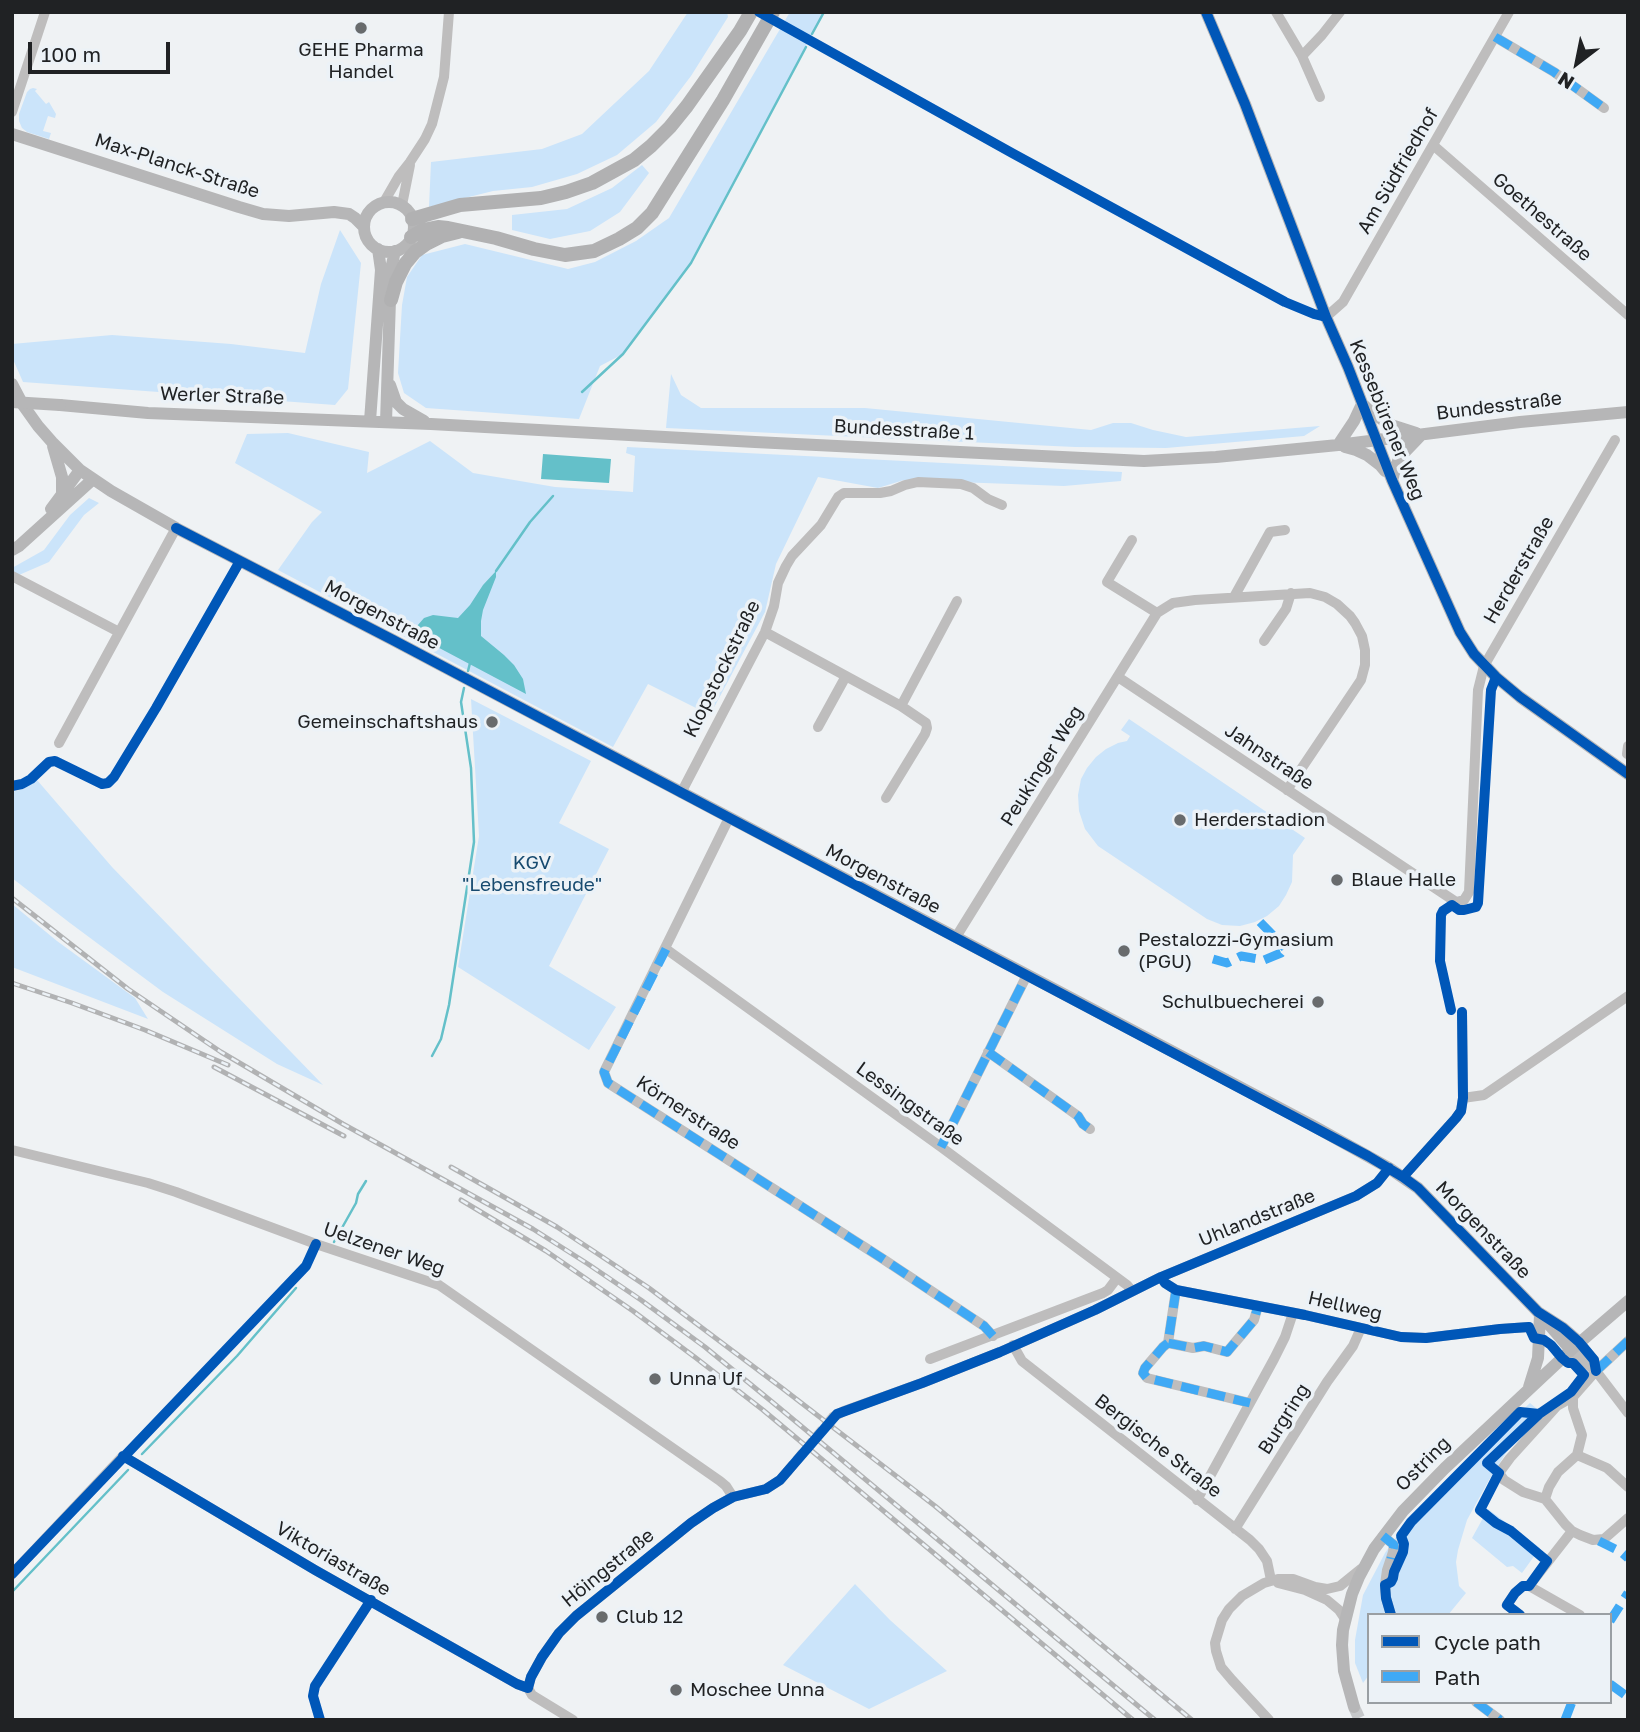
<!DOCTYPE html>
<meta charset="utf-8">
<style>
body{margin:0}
#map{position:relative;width:1640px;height:1732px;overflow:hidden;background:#eff2f4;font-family:"Golos Text",sans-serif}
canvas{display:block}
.frame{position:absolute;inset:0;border:14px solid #202224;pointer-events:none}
.legend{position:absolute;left:1367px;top:1613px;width:245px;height:91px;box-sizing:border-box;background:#ecf2f7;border:2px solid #9a9fa3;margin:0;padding:9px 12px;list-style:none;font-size:21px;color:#202224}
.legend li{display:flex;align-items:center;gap:14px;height:35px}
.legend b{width:35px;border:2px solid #9a9fa3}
.north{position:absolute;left:1542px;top:28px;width:70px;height:70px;-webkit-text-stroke:5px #ecf2f7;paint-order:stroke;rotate:212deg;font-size:19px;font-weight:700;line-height:28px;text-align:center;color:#202224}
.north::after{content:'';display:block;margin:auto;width:24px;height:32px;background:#202224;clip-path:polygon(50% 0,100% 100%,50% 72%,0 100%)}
.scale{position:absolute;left:28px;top:42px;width:142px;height:32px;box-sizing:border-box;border:4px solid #202224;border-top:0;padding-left:9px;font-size:21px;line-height:24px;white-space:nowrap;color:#202224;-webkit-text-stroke:5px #ecf2f7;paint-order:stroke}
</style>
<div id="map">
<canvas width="1640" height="1732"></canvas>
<div class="frame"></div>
<ul class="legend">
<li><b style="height:9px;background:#0057b8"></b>Cycle path</li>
<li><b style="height:9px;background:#3fa9f5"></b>Path</li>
</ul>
<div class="north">N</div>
<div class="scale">100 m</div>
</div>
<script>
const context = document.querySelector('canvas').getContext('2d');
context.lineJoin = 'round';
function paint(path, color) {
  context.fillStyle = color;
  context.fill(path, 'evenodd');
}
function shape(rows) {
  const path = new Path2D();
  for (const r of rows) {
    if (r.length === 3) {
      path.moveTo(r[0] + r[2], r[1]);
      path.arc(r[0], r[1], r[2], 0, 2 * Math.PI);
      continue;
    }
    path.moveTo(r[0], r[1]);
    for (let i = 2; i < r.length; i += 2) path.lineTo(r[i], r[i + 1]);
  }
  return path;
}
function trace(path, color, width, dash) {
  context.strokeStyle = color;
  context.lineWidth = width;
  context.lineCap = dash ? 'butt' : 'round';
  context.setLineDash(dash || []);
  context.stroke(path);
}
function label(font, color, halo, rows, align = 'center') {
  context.font = font + ' "Golos Text",sans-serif';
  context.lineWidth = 7;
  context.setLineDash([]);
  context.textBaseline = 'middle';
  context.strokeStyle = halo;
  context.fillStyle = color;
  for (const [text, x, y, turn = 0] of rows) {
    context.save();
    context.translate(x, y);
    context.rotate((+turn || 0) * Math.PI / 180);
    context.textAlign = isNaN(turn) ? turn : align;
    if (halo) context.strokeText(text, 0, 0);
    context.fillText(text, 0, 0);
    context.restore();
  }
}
paint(shape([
 [688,12,727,12,728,17,691,76,656,122,617,155,577,174,532,187,493,191,429,207,431,162,542,149,582,134,649,71],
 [790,12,824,12,691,263,623,354,600,366,579,419,426,408,404,393,398,373,402,305,407,277,422,255,465,244,568,269,595,262,636,241,669,218],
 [33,88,37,89,35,91,46,104,49,102,56,114,55,118,48,116,43,131,51,133,49,139,27,132,22,128,19,121,19,114,27,92,30,89],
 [642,165,649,173,620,212,590,231,550,239,512,230,512,215,567,209,612,188],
 [340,230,361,263,348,389,335,405,23,382,12,357,12,344,112,335,231,344,305,353,321,284],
 [671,374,681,395,701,408,865,408,1091,430,1113,423,1131,423,1153,430,1186,437,1320,426,1304,436,1166,448,1075,447,666,428],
 [288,433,369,452,367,473,430,441,473,473,555,487,633,492,635,456,626,453,627,447,1122,472,1121,481,1064,486,904,480,878,488,818,477,776,564,765,612,710,715,648,684,613,747,278,570,312,522,322,512,235,463,247,434],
 [89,498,99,503,84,515,49,562,12,578,12,568,44,550,70,515],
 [471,699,591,761,559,823,609,849,549,966,616,1007,589,1050,458,967,479,836],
 [1129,719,1305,838,1293,855,1292,882,1286,895,1279,906,1267,916,1255,922,1240,926,1222,925,1207,919,1098,846,1085,829,1079,811,1078,795,1081,779,1087,768,1096,757,1106,749,1118,743,1127,741,1130,736,1121,730],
 [37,780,112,867,323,1085,277,1064,163,992,70,923,12,878,12,792,23,789],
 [12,904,57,941,135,998,148,1019,12,967],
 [1530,1403,1543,1414,1506,1453,1489,1480,1467,1520,1458,1550,1456,1562,1459,1586,1466,1593,1448,1615,1369,1615,1369,1675,1363,1683,1355,1663,1355,1640,1363,1595,1385,1553,1404,1526,1443,1486],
 [1488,1509,1540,1548,1522,1573,1513,1566,1507,1567,1472,1538],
 [855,1584,890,1620,947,1671,869,1709,783,1665]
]), '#cbe4fa');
paint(shape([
 [543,454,611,459,609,483,541,479],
 [496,571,496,577,483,610,481,621,481,636,504,655,514,665,523,679,526,694,411,633,424,618,433,615,458,618,470,605,483,585]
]), '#64c0c9');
trace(shape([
 [812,34,824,12],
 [582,392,623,354,691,263,806,47],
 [496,571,530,522,553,496],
 [468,671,470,663],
 [432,1056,441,1039,449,1005,474,842,471,768,461,702,464,688],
 [334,1242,356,1203,358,1194,366,1181],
 [142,1454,237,1356,296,1288],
 [12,1592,128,1470]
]), '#64c0c9', 2.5);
trace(shape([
 [787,1472,833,1417]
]), '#c6c8ca', 10, [10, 5]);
trace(shape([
 [1354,1707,1360,1720]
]), '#c6c8ca', 12, [12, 6]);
trace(shape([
 [1276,12,1302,56,1322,35,1340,12],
 [1495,37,1554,72,1604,108],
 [1302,56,1320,97],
 [12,112,45,12],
 [1433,145,1628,315],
 [384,202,399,176,410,162,425,139,432,124,444,77,449,12],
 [402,205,410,165],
 [1326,317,1343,302,1509,12],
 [1132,540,1107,582,1157,613],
 [12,576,119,632],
 [1234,597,1270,532,1285,530],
 [765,632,901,706,926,723,927,728,925,734,886,798],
 [1264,641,1286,609,1291,593],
 [1118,677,1456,902,1464,900,1469,892,1478,690,1484,666,1615,440],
 [901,706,957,601],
 [818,727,846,676],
 [59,743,176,528],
 [1627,754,1628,746],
 [681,793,765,632,774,606,778,583,786,566,792,556,821,525,838,497,844,493,880,493,891,491,905,485,918,482,961,484,973,488,988,499,1002,505],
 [729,818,604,1072,608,1083,880,1257,984,1326,993,1336],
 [956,937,1157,613,1173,603,1195,600,1310,593,1325,597,1337,604,1350,616,1355,623,1362,636,1365,650,1365,665,1361,680,1287,790],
 [666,949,941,1147,1127,1285,1132,1291],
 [988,1052,1078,1116,1083,1124,1090,1129],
 [1463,1098,1484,1095,1628,996],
 [941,1147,1027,975],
 [12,1150,148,1183,176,1192,316,1244,439,1285,720,1481,726,1486,733,1497],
 [1403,1177,1456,1118,1461,1111,1463,1098,1462,1012],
 [1161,1277,1165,1283,1176,1290,1305,1315,1401,1337,1426,1338,1500,1329,1529,1327],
 [1176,1290,1168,1343,1193,1348,1204,1346,1227,1352,1254,1320,1258,1306],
 [1628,1341,1596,1371,1573,1397,1557,1406,1548,1416,1510,1458,1499,1473,1504,1480,1523,1492,1545,1499,1565,1524,1572,1531,1580,1535,1593,1540,1604,1539,1628,1518],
 [1579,1342,1594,1360,1596,1371],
 [1168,1343,1163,1347,1145,1368,1143,1373,1147,1378,1250,1403],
 [1013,1345,1022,1361,1250,1540,1259,1549,1267,1561,1271,1580],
 [1571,1350,1587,1364,1596,1371,1628,1413],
 [930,1359,1103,1293,1108,1290,1117,1278],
 [833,1417,844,1411,922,1383,1000,1352,1095,1310,1161,1277,1356,1196,1377,1183,1389,1168],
 [1577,1455,1607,1468,1628,1487],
 [1545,1499,1549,1487,1558,1472,1577,1455,1582,1435,1573,1408,1573,1397],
 [1197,1500,1274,1359,1285,1337,1293,1313],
 [1235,1529,1327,1382,1353,1346,1361,1328],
 [1383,1536,1394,1545,1393,1552,1387,1570,1385,1585,1386,1598,1391,1615],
 [12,1574,123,1456,315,1570,517,1684,528,1688,532,1695,573,1720],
 [1278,1583,1305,1590,1327,1600,1339,1610,1345,1619],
 [1529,1586,1572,1531],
 [1529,1586,1580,1615],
 [1520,1615,1507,1605,1515,1593,1523,1586,1529,1586],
 [528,1688,531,1677,542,1657,559,1633,576,1616,691,1523,713,1508,733,1497,766,1489,780,1480,787,1472],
 [1476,1702,1500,1720],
 [1269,1720,1232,1680,1221,1667,1216,1651,1215,1643,1222,1620,1229,1609,1242,1596,1264,1583,1278,1579,1293,1579,1315,1587,1327,1589,1340,1586,1361,1569]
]), '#bebdbd', 10);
trace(shape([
 [1206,12,1245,104,1326,317,1348,367,1392,480,1460,632,1474,654,1496,677,1520,697,1628,774],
 [12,134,239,207,263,214,289,216,334,212,349,214,355,218,364,227],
 [389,227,25],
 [12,384,23,405,38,426,52,442,80,470,111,491,176,528,393,640,1310,1124,1389,1168,1418,1188,1538,1312,1563,1328,1579,1342],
 [390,385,396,402,403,409,424,421],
 [1362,404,1388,424,1416,433],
 [60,405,148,413,431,424,755,442,1144,461,1216,457,1338,445,1520,422,1628,412],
 [370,421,381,270,378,249],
 [386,422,391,269,395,251],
 [1338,445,1354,421,1362,404],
 [53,446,62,477,62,495],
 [1345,447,1356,450,1367,455,1380,465,1385,471],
 [1392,480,1399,458,1421,435],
 [51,509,80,470],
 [12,550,19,546,92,480],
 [1546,1321,1571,1350],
 [1529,1387,1538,1358,1540,1315],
 [1354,1707,1344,1671,1342,1645,1343,1630,1352,1594,1359,1577,1374,1549,1403,1511,1445,1468,1571,1350,1628,1301]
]), '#b6b6b7', 12);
trace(shape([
 [412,219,460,205,541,198,566,192,592,183,634,160,651,146,670,127,687,106,740,31,751,12],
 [411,237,423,230,438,227,448,228,496,238,534,249,565,255,594,251,619,239,637,228,652,213,723,100,773,12],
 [391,300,396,282,405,264,415,252,426,244,442,236,458,232]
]), '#b1b1b2', 14);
const rail = shape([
 [12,898,128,989,221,1052,343,1124,533,1229,588,1264,641,1300,705,1347,771,1401,1155,1720],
 [12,983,72,1003,145,1030,228,1065],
 [214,1067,344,1136],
 [451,1167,557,1227,595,1252,649,1288,782,1388,935,1506,1192,1720],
 [461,1200,546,1251,633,1311,696,1358,763,1410,1133,1720]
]);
trace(rail, '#b1b2b3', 5);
trace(rail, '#ecf2f7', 2.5, [8]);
trace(shape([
 [12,402,60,405]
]), '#b6b6b7', 12);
trace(shape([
 [1495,37,1554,72,1604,108],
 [1260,922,1285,948],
 [666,949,604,1072,608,1083,880,1257,984,1326,993,1336],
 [1213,959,1227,963,1241,956,1264,960,1281,953,1291,941,1297,939],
 [988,1052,1078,1116,1083,1124,1090,1129],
 [941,1147,1027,975],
 [1176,1290,1168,1343,1193,1348,1204,1346,1227,1352,1254,1320,1258,1306],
 [1168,1343,1163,1347,1145,1368,1143,1373,1147,1378,1250,1403],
 [1596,1371,1628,1341],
 [1383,1536,1394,1545,1391,1559],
 [1599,1541,1621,1552,1628,1558],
 [1610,1621,1628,1593],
 [1610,1684,1628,1697],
 [1476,1702,1500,1720],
 [1565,1720,1572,1702]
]), '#3fa9f5', 9, [18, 9]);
trace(shape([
 [759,12,1012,153,1285,302,1314,314,1326,317],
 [1206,12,1245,104,1326,317,1348,367,1392,480,1460,632,1474,654,1496,677,1520,697,1628,774],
 [176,528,393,640,1368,1156,1403,1177,1418,1188,1538,1312,1563,1328,1579,1342,1594,1360,1596,1371],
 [12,786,22,784,31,779,49,762,55,761,102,784,108,783,114,777,156,708,240,561],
 [1451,1010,1440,961,1441,915,1443,911,1452,905,1459,910,1464,910,1476,907,1478,903,1491,690,1496,677],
 [1403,1177,1456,1118,1461,1111,1463,1098,1462,1012],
 [1161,1277,1165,1283,1176,1290,1305,1315,1401,1337,1426,1338,1500,1329,1529,1327],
 [123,1456,315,1570,517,1684,528,1688,531,1677,542,1657,559,1633,576,1616,691,1523,713,1508,733,1497,766,1489,780,1480,837,1414,922,1383,1000,1352,1095,1310,1161,1277,1356,1196,1377,1183,1389,1168],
 [12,1574,306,1266,316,1244],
 [1391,1615,1386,1598,1385,1585,1391,1582,1393,1578,1394,1572,1403,1552,1404,1544,1401,1536,1411,1522,1520,1412,1539,1414],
 [1520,1615,1507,1605,1515,1593,1523,1586,1529,1586,1547,1561,1511,1531,1496,1523,1480,1510,1499,1473,1487,1463,1539,1414,1571,1392,1584,1375,1573,1363,1568,1363,1562,1358,1551,1345,1544,1340,1534,1338,1529,1327],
 [320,1720,313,1696,315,1686,371,1600]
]), '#0057b8', 10);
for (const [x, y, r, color] of [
 [361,28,7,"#686b6d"],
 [492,722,7,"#686b6d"],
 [1180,820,7,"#686b6d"],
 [1337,880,7,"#686b6d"],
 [1124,951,7,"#686b6d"],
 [1318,1002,7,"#686b6d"],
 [655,1379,7,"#686b6d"],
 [602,1617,7,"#686b6d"],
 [676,1690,7,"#686b6d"]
]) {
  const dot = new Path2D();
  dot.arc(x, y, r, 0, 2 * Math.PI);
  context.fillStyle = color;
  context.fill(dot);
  trace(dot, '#ecf2f7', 2.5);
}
label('19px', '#202224', '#ecf2f7', [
 ["GEHE Pharma",361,50,"center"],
 ["Handel",361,72,"center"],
 ["Gemeinschaftshaus",478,722,"right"],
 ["Herderstadion",1194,820],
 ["Blaue Halle",1351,880],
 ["Pestalozzi-Gymasium",1138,940],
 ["(PGU)",1138,962],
 ["Schulbuecherei",1304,1002,"right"],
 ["Unna Uf",669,1379],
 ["Club 12",616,1617],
 ["Moschee Unna",690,1690]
], 'left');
label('19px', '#202224', '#ecf2f7', [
 ["Max-Planck-Straße",177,166,18],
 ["Am Südfriedhof",1398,171,-60],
 ["Goethestraße",1542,217,41],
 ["Werler Straße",222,396,2],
 ["Bundesstraße",1499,406,-7],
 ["Kessebürener Weg",1387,420,68],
 ["Bundesstraße 1",904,430,3],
 ["Herderstraße",1519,570,-60],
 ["Morgenstraße",382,615,28],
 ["Klopstockstraße",722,669,-64],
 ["Jahnstraße",1269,757,34],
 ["Peukinger Weg",1042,766,-58],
 ["Morgenstraße",883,879,28],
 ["Lessingstraße",910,1104,36],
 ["Körnerstraße",688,1113,33],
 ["Uhlandstraße",1257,1218,-22],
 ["Morgenstraße",1483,1230,46],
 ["Uelzener Weg",384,1249,19],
 ["Hellweg",1345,1306,13],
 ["Burgring",1284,1419,-58],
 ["Bergische Straße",1158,1446,38],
 ["Ostring",1423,1464,-45],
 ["Viktoriastraße",333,1559,30],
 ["Höingstraße",608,1568,-39]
]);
label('19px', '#174a6f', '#ecf2f7', [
 ["KGV",532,863],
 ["\"Lebensfreude\"",532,885]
]);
</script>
